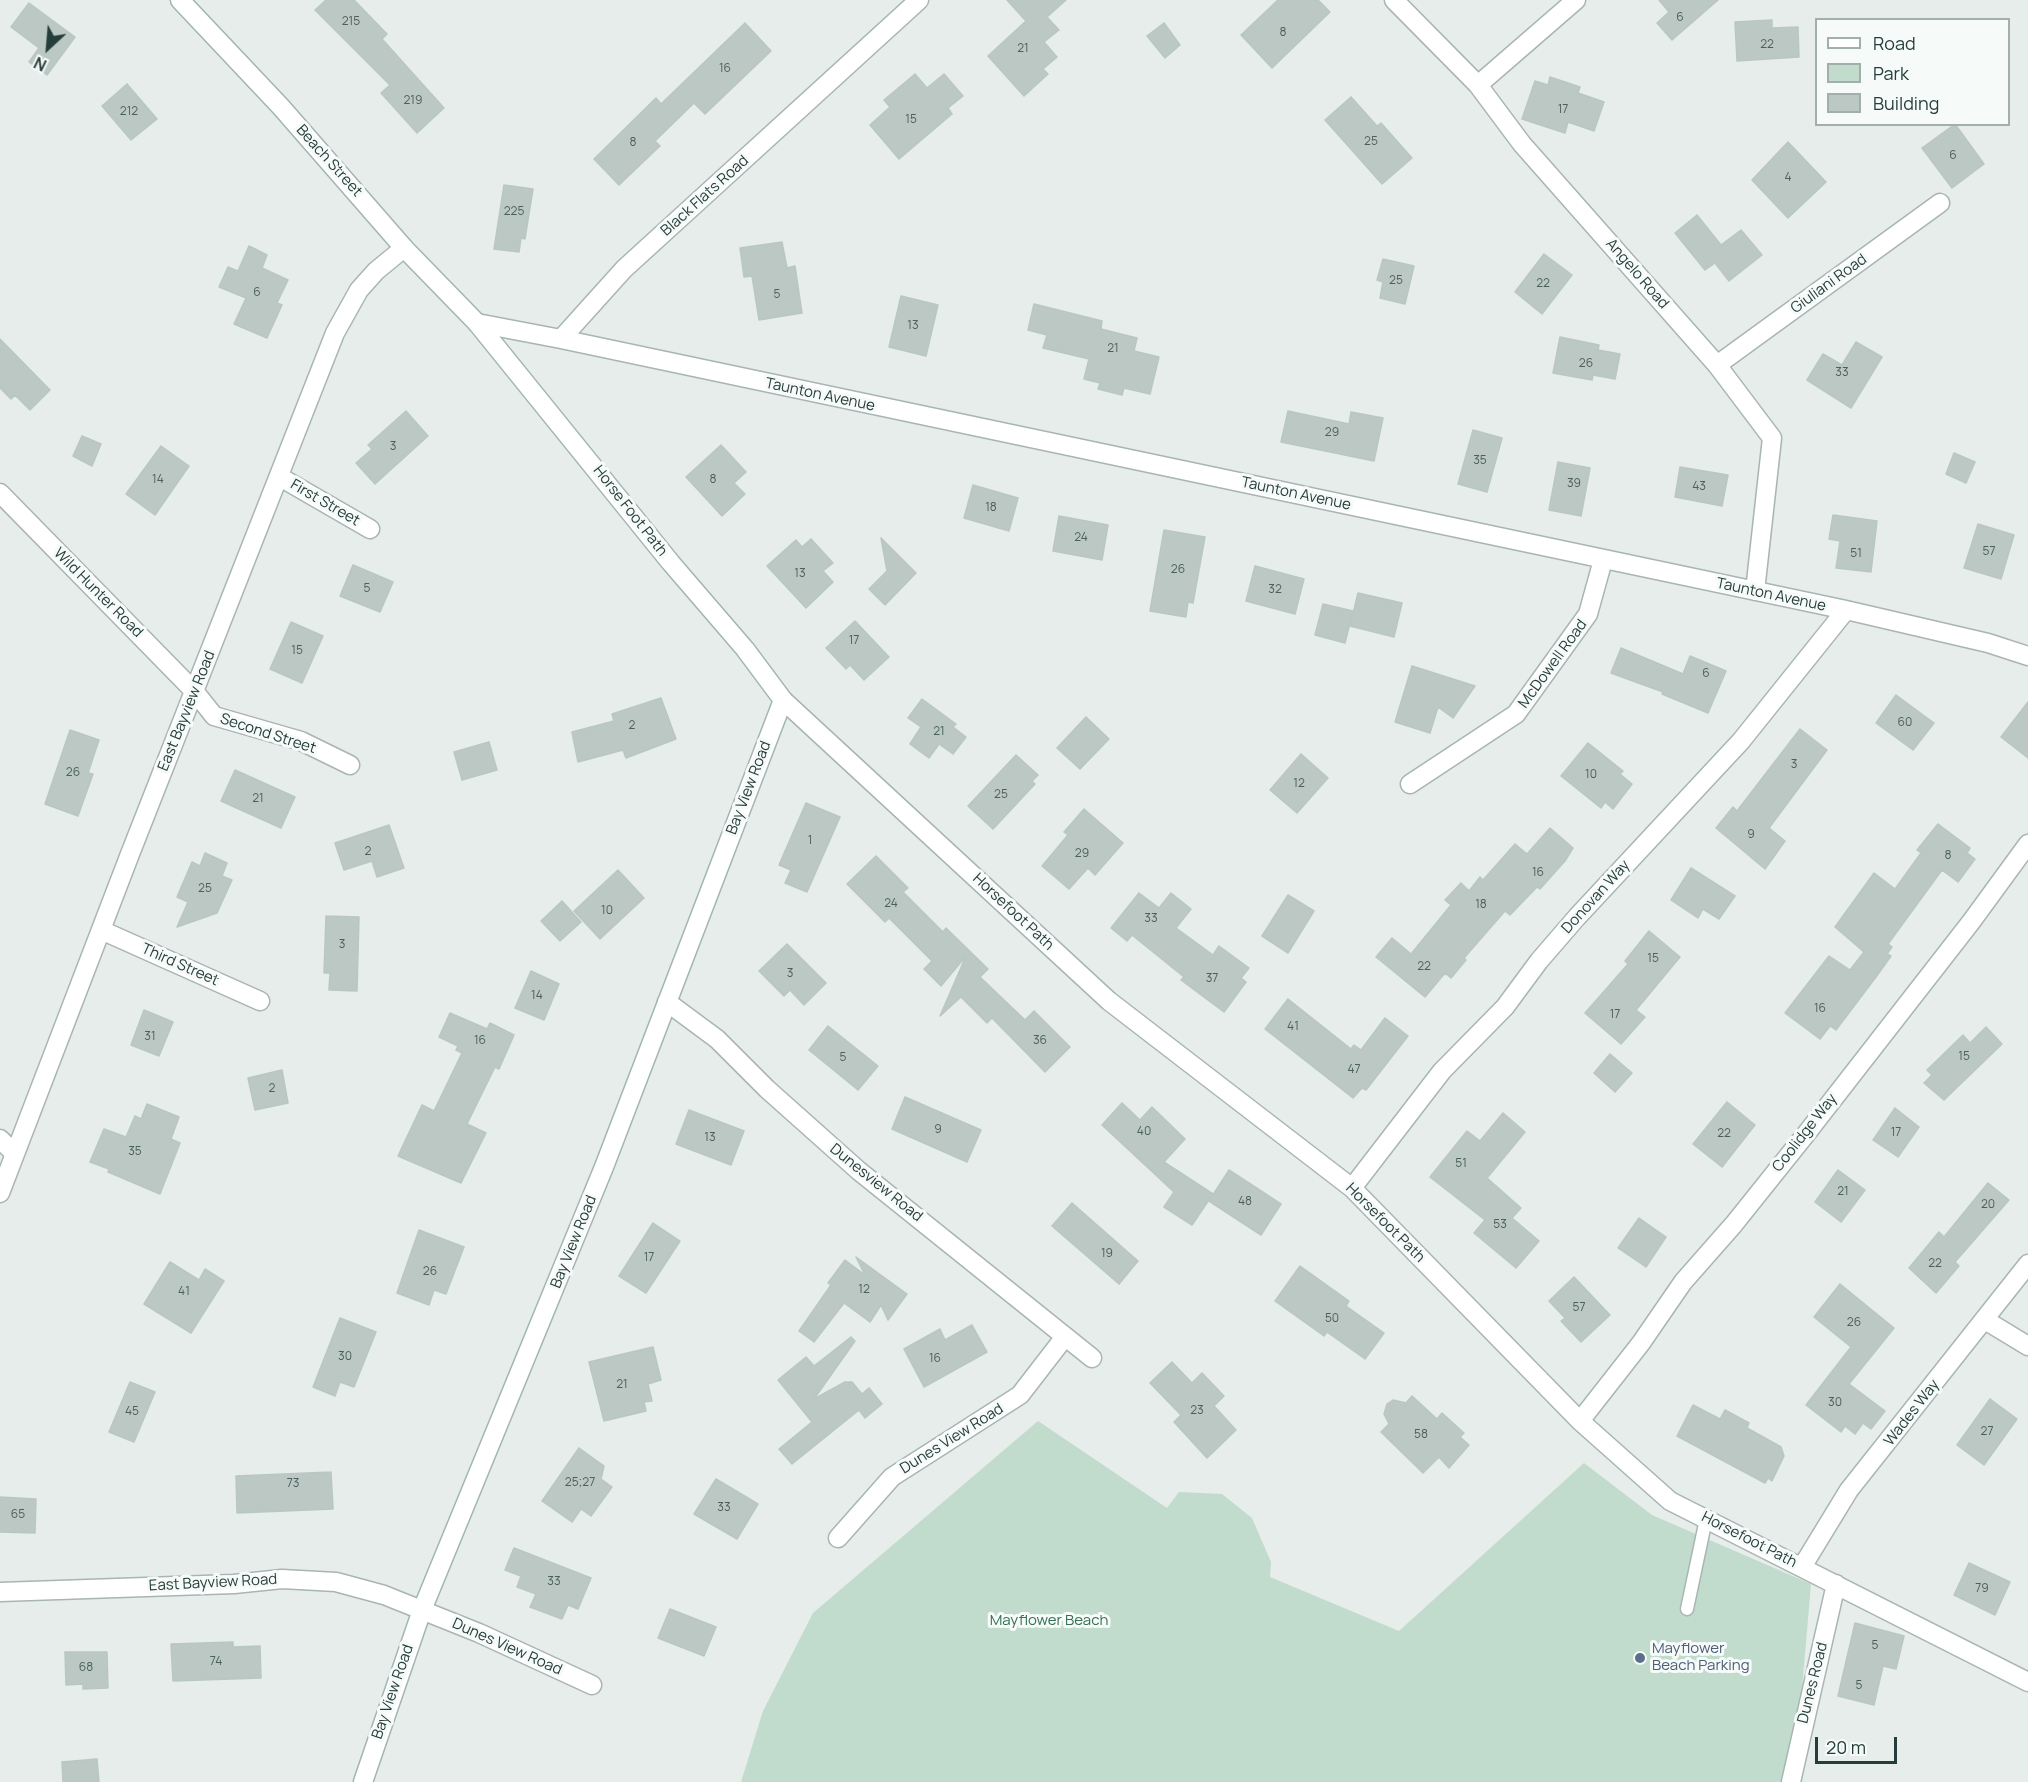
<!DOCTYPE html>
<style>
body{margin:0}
#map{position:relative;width:2028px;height:1782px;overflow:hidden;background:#e6edeb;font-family:Manrope,sans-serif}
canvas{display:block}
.legend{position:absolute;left:1815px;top:18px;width:195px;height:108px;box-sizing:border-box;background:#f6faf9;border:2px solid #a3afad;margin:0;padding:8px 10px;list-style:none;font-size:18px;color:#263e3b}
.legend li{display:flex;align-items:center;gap:12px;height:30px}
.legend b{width:30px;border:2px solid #a3afad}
.north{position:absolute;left:18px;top:18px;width:60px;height:60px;-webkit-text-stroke:4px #f6faf9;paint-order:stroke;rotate:206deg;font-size:16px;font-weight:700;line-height:24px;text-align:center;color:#263e3b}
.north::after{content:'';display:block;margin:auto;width:21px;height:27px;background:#263e3b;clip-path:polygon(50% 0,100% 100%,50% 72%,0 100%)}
.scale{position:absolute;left:1815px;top:1737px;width:82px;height:27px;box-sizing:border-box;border:3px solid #263e3b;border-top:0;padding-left:8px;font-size:18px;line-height:21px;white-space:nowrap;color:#263e3b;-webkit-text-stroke:4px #f6faf9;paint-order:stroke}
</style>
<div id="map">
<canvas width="2028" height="1782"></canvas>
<ul class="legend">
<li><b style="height:8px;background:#fff"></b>Road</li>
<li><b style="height:16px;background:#c1dccc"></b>Park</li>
<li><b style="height:16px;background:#bbc8c4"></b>Building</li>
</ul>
<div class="north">N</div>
<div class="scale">20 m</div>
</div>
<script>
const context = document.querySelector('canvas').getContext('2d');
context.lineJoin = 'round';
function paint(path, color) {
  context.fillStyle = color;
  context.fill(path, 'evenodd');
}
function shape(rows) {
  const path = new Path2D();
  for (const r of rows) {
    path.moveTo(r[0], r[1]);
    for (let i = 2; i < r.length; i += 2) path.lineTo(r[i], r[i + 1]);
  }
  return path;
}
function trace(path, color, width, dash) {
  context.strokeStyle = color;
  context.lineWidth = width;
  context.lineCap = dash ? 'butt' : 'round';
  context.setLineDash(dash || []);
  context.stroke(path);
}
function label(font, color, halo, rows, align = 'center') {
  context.font = font + ' Manrope,sans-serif';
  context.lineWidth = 6;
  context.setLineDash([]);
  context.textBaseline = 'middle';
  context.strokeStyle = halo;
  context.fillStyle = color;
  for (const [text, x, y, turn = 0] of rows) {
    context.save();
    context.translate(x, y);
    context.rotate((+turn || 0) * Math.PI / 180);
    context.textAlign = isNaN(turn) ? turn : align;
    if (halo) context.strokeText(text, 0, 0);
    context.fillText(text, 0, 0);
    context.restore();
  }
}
paint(shape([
 [1038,1421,1167,1508,1179,1492,1222,1494,1252,1518,1271,1562,1270,1577,1399,1631,1584,1463,1652,1515,1811,1584,1794,1782,741,1782,763,1711,813,1613]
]), '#c1dccc');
const building = shape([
 [326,0,354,0,387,34,382,39,444,108,417,133,381,93,390,85,315,10,326,0],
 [1007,0,1066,0,1047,17,1059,30,1044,42,1057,57,1043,69,1048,74,1024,96,988,56,1026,21,1007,0],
 [1278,0,1318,0,1330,12,1272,68,1241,35,1278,0],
 [1659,0,1718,0,1672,40,1657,23,1669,12,1659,0],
 [29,3,75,37,47,75,29,62,39,48,11,27,29,3],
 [1772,20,1772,28,1798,27,1799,57,1737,61,1735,22,1772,20],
 [745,23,771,51,705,114,694,103,655,141,660,146,619,185,594,159,656,98,661,104,745,23],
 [1164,23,1180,45,1165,58,1147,36,1164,23],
 [915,74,927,88,944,74,963,96,948,108,952,114,899,159,870,125,890,107,884,100,915,74],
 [1550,77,1580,87,1578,93,1604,102,1594,131,1568,122,1565,133,1522,119,1535,81,1548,85,1550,77],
 [127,84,157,119,131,140,102,106,127,84],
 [1351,97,1377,126,1381,123,1412,158,1382,184,1325,120,1351,97],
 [1955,124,1984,164,1952,188,1922,148,1955,124],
 [1788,142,1826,182,1788,218,1752,180,1788,142],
 [504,185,533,189,525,239,521,238,519,252,494,249,504,185],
 [1697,215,1721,245,1741,230,1762,255,1729,281,1715,263,1705,270,1675,233,1697,215],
 [782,242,787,268,795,266,802,313,759,320,752,276,744,277,740,248,782,242],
 [249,246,267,255,262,268,288,280,277,303,282,305,267,338,234,324,246,298,219,287,228,267,238,271,249,246],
 [1544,254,1572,275,1542,314,1515,292,1544,254],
 [1383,259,1414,266,1405,304,1380,298,1383,282,1377,280,1383,259],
 [901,296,938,305,926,356,889,347,901,296],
 [1034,304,1102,321,1101,329,1137,338,1134,351,1159,357,1150,394,1124,388,1122,395,1098,389,1100,383,1084,379,1089,359,1043,348,1047,335,1028,330,1034,304],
 [1560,337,1599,345,1598,350,1620,354,1615,379,1593,375,1592,380,1553,373,1560,337],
 [0,339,50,390,30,410,15,395,11,399,0,388,0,339],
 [1856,342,1882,357,1851,408,1807,380,1823,354,1842,365,1856,342],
 [406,411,428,436,375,484,356,463,372,449,368,445,406,411],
 [1288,411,1349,424,1351,412,1383,418,1374,461,1281,442,1288,411],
 [1473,430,1502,438,1487,492,1458,484,1473,430],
 [82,436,101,444,92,466,73,456,82,436],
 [721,445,746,472,734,483,745,494,722,516,686,477,721,445],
 [161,446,189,466,155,515,126,494,161,446],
 [1954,453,1975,462,1966,483,1946,474,1954,453],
 [1558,462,1590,468,1581,516,1549,510,1558,462],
 [1680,467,1728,475,1722,506,1675,497,1680,467],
 [973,485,1018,498,1009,531,964,518,973,485],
 [1833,515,1877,521,1871,572,1836,568,1840,541,1829,539,1833,515],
 [1059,516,1108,525,1102,560,1053,551,1059,516],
 [1978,524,2014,535,2001,579,1964,568,1978,524],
 [1164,530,1205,537,1193,603,1188,602,1186,617,1150,611,1164,530],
 [881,538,916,573,885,605,869,589,887,571,881,538],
 [811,539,833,563,823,571,833,582,806,608,767,566,796,540,802,547,811,539],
 [353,565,393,582,380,612,340,596,353,565],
 [1255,566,1304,579,1295,614,1246,601,1255,566],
 [1358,593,1402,603,1394,637,1350,626,1358,593],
 [1323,604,1353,611,1345,643,1315,635,1323,604],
 [855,621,889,657,864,680,850,665,846,669,826,648,855,621],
 [291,622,323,636,302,683,270,669,291,622],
 [1621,648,1683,674,1690,656,1726,671,1708,713,1662,694,1663,692,1611,673,1621,648],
 [1412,666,1475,686,1453,718,1438,707,1430,733,1395,722,1412,666],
 [1896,695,1934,723,1913,750,1876,723,1896,695],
 [661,698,676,739,626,758,623,750,578,762,572,732,614,721,612,714,661,698],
 [922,699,956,724,953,727,966,737,953,754,939,744,929,758,910,744,921,727,908,718,922,699],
 [2028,702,2028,758,2001,737,2028,702],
 [1086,717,1109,739,1080,769,1057,748,1086,717],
 [1800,729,1827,750,1769,828,1785,841,1765,869,1716,828,1733,807,1737,811,1800,729],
 [70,730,99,740,88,773,93,774,78,816,45,804,70,730],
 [489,742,497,770,462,780,454,752,489,742],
 [1588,743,1623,771,1620,774,1632,784,1613,809,1605,802,1601,808,1561,776,1588,743],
 [1301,754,1328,778,1297,813,1270,790,1301,754],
 [1016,755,1038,775,1032,781,1035,784,993,829,968,806,1016,755],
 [235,770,295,797,281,828,221,801,235,770],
 [806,803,840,817,807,892,785,883,791,870,779,865,806,803],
 [1084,809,1123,843,1095,875,1088,868,1069,889,1042,866,1068,835,1064,832,1084,809],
 [1938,824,1970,848,1967,853,1975,859,1958,882,1942,870,1888,944,1892,947,1887,954,1891,956,1876,977,1836,1030,1830,1026,1820,1039,1785,1013,1829,956,1850,970,1864,952,1835,927,1874,873,1895,889,1921,853,1917,850,1938,824],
 [389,825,404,868,377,877,372,861,344,870,335,843,389,825],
 [1550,828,1573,848,1565,861,1540,889,1537,887,1510,915,1505,911,1464,958,1466,960,1451,978,1445,973,1425,997,1376,957,1392,938,1411,954,1451,905,1445,900,1461,883,1469,891,1480,877,1483,880,1515,844,1527,854,1550,828],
 [205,853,227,863,222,876,232,880,217,913,177,927,188,902,177,897,192,862,200,866,205,853],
 [876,856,908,888,903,892,943,932,946,928,988,969,980,977,1025,1020,1034,1011,1070,1047,1045,1072,992,1018,987,1023,961,997,940,1016,966,956,941,986,924,969,932,961,889,918,885,922,847,884,876,856],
 [1691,868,1735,896,1719,919,1703,909,1698,918,1671,900,1691,868],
 [618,870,644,898,600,939,574,911,618,870],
 [1139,893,1159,908,1171,893,1191,909,1176,928,1213,955,1219,946,1249,968,1241,978,1246,982,1224,1012,1181,980,1184,977,1132,935,1127,941,1111,928,1139,893],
 [1288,895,1314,911,1288,953,1262,936,1288,895],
 [562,901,581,922,560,941,541,921,562,901],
 [326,916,359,917,357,991,329,990,330,973,324,973,326,916],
 [1649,931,1680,957,1636,1010,1645,1017,1621,1044,1585,1013,1628,964,1625,961,1649,931],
 [787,944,826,983,804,1005,790,990,784,996,759,971,787,944],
 [531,971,559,984,544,1020,515,1008,531,971],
 [1288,999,1351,1049,1354,1045,1361,1050,1385,1018,1408,1036,1366,1090,1362,1088,1353,1098,1265,1029,1288,999],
 [144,1010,173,1022,159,1056,131,1045,144,1010],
 [450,1013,487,1029,490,1023,514,1035,499,1069,495,1067,467,1124,486,1133,461,1183,398,1156,422,1105,434,1111,462,1053,456,1050,458,1046,439,1037,450,1013],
 [828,1026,878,1066,858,1090,809,1050,828,1026],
 [1986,1027,2002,1044,1944,1100,1924,1083,1932,1075,1927,1070,1963,1035,1970,1043,1986,1027],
 [1610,1054,1632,1073,1615,1092,1594,1073,1610,1054],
 [282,1070,288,1103,255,1110,248,1078,282,1070],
 [905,1097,981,1130,967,1162,892,1129,905,1097],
 [1727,1102,1755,1125,1722,1167,1693,1144,1727,1102],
 [1122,1103,1140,1120,1152,1107,1185,1139,1164,1162,1213,1194,1192,1225,1164,1207,1174,1192,1102,1125,1122,1103],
 [147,1104,179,1117,171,1139,180,1143,160,1194,108,1172,109,1169,90,1162,104,1129,126,1137,135,1116,141,1119,147,1104],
 [1895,1108,1919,1127,1898,1157,1873,1140,1895,1108],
 [689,1110,744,1131,731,1165,676,1144,689,1110],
 [1503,1113,1525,1132,1487,1178,1521,1208,1512,1218,1539,1241,1516,1268,1474,1233,1485,1220,1430,1177,1467,1131,1480,1141,1503,1113],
 [1229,1170,1281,1204,1261,1235,1209,1201,1229,1170],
 [1838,1170,1865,1190,1841,1222,1815,1202,1838,1170],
 [1988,1183,2009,1200,1955,1262,1959,1266,1936,1293,1909,1268,1939,1232,1944,1237,1988,1183],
 [1072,1203,1138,1261,1119,1284,1052,1226,1072,1203],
 [1639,1218,1666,1237,1646,1267,1618,1248,1639,1218],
 [653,1223,680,1241,646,1293,619,1276,653,1223],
 [419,1230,464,1247,446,1294,434,1290,429,1305,397,1293,419,1230],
 [856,1257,907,1294,888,1320,881,1305,870,1322,844,1303,814,1342,799,1331,831,1285,828,1283,845,1260,865,1275,856,1257],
 [170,1262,199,1280,205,1269,224,1281,191,1333,144,1304,170,1262],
 [1300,1266,1349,1301,1346,1306,1384,1333,1365,1359,1327,1332,1324,1336,1275,1301,1300,1266],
 [1574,1277,1610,1315,1581,1342,1561,1321,1565,1318,1549,1301,1574,1277],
 [1840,1284,1894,1328,1849,1384,1885,1411,1871,1429,1863,1423,1855,1434,1845,1426,1841,1432,1806,1405,1851,1347,1814,1317,1840,1284],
 [340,1318,376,1332,354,1387,340,1382,335,1396,313,1387,340,1318],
 [972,1325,987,1352,924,1387,904,1349,940,1329,945,1340,972,1325],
 [851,1337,855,1341,814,1399,845,1382,852,1382,862,1394,869,1388,882,1404,865,1418,859,1410,792,1464,779,1449,812,1422,778,1380,806,1357,814,1366,851,1337],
 [653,1347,661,1380,648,1384,652,1401,644,1402,646,1411,604,1421,589,1362,653,1347],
 [1172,1362,1192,1383,1202,1373,1224,1396,1214,1406,1236,1430,1207,1458,1174,1422,1181,1415,1150,1383,1172,1362],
 [130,1382,155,1392,134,1442,109,1432,130,1382],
 [1412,1396,1437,1419,1442,1413,1464,1433,1460,1437,1469,1445,1449,1468,1439,1457,1423,1473,1381,1432,1389,1424,1384,1414,1387,1404,1393,1400,1406,1403,1412,1396],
 [1990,1399,2017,1419,1984,1465,1957,1445,1990,1399],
 [1693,1405,1720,1419,1725,1410,1749,1423,1747,1428,1781,1447,1784,1456,1772,1481,1768,1478,1765,1483,1677,1436,1693,1405],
 [579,1448,604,1466,601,1479,612,1487,591,1516,581,1509,572,1522,542,1501,579,1448],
 [331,1472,333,1509,237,1513,236,1476,331,1472],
 [716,1479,758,1504,737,1539,694,1514,716,1479],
 [0,1497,36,1499,35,1533,0,1532,0,1497],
 [514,1548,591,1578,578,1609,568,1605,562,1619,530,1607,536,1594,517,1587,521,1576,505,1570,514,1548],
 [1969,1563,2010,1582,1995,1615,1954,1595,1969,1563],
 [670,1609,716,1627,704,1656,658,1638,670,1609],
 [1855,1623,1904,1636,1896,1669,1883,1666,1874,1705,1838,1696,1855,1623],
 [233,1642,233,1647,260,1646,261,1678,173,1681,171,1644,233,1642],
 [65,1652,107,1652,108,1688,83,1689,83,1684,66,1685,65,1652],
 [97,1759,99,1782,63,1782,62,1762,97,1759]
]);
paint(building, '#bbc8c4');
trace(building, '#b9c7c3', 1.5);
const lane = shape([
 [1687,1609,1706,1519]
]);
const street = shape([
 [1394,0,1478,85,1522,144,1717,365,1772,438,1755,591],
 [1478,85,1576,0],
 [477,323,561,339,624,269,919,0],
 [561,339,1846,610,1988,643,2028,656],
 [1717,365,1940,203],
 [280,477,370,529],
 [0,493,195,692,214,716,301,741,350,765],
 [783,700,1109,1001,1352,1188,1580,1421,1670,1501,2028,1682],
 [1410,784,1516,714,1588,614,1603,560],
 [101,930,260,1001],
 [667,1002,717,1039,767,1089,859,1171,1092,1358],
 [0,1139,15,1154],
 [1352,1188,1442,1071,1505,1007,1539,961,1577,917,1741,741,1846,610],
 [0,1193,130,854,335,333,359,290,376,271,404,248],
 [1985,1320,2028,1346],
 [1580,1421,1641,1343,1683,1282,1734,1224,1806,1134,1971,922,2028,844],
 [838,1538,892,1477,1020,1395,1064,1338],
 [1802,1567,1849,1490,2028,1264],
 [0,1592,234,1584,282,1579,336,1582,384,1595,479,1633,592,1685],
 [1791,1782,1836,1584]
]);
const secondary = shape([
 [180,0,281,107,404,248,477,323,671,563,745,649,783,700,604,1167,422,1610,363,1782]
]);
trace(lane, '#a9b5b3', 15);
trace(street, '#a9b5b3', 21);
trace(secondary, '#a2b5b1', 21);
trace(lane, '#fff', 12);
trace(street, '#fff', 18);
trace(secondary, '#fff', 18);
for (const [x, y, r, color] of [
 [1640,1658,6,"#5c6f8a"]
]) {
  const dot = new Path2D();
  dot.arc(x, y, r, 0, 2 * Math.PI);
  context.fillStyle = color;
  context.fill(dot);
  trace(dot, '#f6faf9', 2);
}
label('12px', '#4b605d', null, [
 ["6",1680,18],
 ["215",351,22],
 ["8",1283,33],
 ["22",1767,45],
 ["21",1023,49],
 ["16",725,69],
 ["219",413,101],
 ["17",1563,110],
 ["212",129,112],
 ["15",911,120],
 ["25",1371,142],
 ["8",633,143],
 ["6",1953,156],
 ["4",1788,178],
 ["225",514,212],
 ["25",1396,281],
 ["22",1543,284],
 ["6",257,293],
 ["5",777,295],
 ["13",913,326],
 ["21",1113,349],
 ["26",1586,364],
 ["33",1842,373],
 ["29",1332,433],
 ["3",393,447],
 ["35",1480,461],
 ["14",158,480],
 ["8",713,480],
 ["39",1574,484],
 ["43",1699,487],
 ["18",991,508],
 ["24",1081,538],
 ["57",1989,552],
 ["51",1856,554],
 ["26",1178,570],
 ["13",800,574],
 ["5",367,589],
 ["32",1275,590],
 ["17",854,641],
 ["15",297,651],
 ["6",1706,674],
 ["60",1905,723],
 ["2",632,726],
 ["21",939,732],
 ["3",1794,765],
 ["26",73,773],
 ["10",1591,775],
 ["12",1299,784],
 ["25",1001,795],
 ["21",258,799],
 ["9",1751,835],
 ["1",810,841],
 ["2",368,852],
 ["29",1082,854],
 ["8",1948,856],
 ["16",1538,873],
 ["25",205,889],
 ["24",891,904],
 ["18",1481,905],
 ["10",607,911],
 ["33",1151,919],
 ["3",342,945],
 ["15",1653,959],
 ["22",1424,967],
 ["3",790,974],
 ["37",1212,979],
 ["14",537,996],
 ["16",1820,1009],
 ["17",1615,1015],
 ["41",1293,1027],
 ["31",150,1037],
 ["16",480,1041],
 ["36",1040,1041],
 ["15",1964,1057],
 ["5",843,1058],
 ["47",1354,1070],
 ["2",272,1089],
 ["9",938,1130],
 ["40",1144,1132],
 ["17",1896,1133],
 ["22",1724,1134],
 ["13",710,1138],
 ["35",135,1152],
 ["51",1461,1164],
 ["21",1843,1192],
 ["48",1245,1202],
 ["20",1988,1205],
 ["53",1500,1225],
 ["19",1107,1254],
 ["17",649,1258],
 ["22",1935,1264],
 ["26",430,1272],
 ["12",864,1290],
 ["41",184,1292],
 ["57",1579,1308],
 ["50",1332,1319],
 ["26",1854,1323],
 ["30",345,1357],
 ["16",935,1359],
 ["21",622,1385],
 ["30",1835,1403],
 ["23",1197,1411],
 ["45",132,1412],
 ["27",1987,1432],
 ["58",1421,1435],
 ["25;27",580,1483],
 ["73",293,1484],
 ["33",724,1508],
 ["65",18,1515],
 ["33",554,1582],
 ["79",1982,1589],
 ["5",1875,1646],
 ["74",216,1662],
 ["68",86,1668],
 ["5",1859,1686]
]);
label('15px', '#263e3b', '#f6faf9', [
 ["Beach Street",329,161,48],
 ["Black Flats Road",705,196,-42],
 ["Angelo Road",1637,274,49],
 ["Giuliani Road",1829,284,-36],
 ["Taunton Avenue",820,395,12],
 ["Taunton Avenue",1296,494,12],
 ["First Street",325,503,30],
 ["Horse Foot Path",630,511,52],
 ["Wild Hunter Road",98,593,45],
 ["Taunton Avenue",1771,595,12],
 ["McDowell Road",1553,664,-54],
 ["East Bayview Road",187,711,-68],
 ["Second Street",268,734,18],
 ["Bay View Road",749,788,-69],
 ["Donovan Way",1596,897,-48],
 ["Horsefoot Path",1013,912,43],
 ["Third Street",180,965,24],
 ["Coolidge Way",1805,1133,-52],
 ["Dunesview Road",876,1183,39],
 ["Horsefoot Path",1385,1223,45],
 ["Bay View Road",574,1242,-68],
 ["Wades Way",1912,1413,-52],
 ["Dunes View Road",952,1439,-32],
 ["Horsefoot Path",1749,1540,27],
 ["East Bayview Road",213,1583,-3],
 ["Dunes View Road",507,1647,24],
 ["Dunes Road",1813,1683,-76],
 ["Bay View Road",393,1692,-71]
]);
label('15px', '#347154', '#f6faf9', [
 ["Mayflower Beach",1049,1621]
]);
label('15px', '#4e5e75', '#f6faf9', [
 ["Mayflower",1652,1649],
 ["Beach Parking",1652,1666]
], 'left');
</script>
